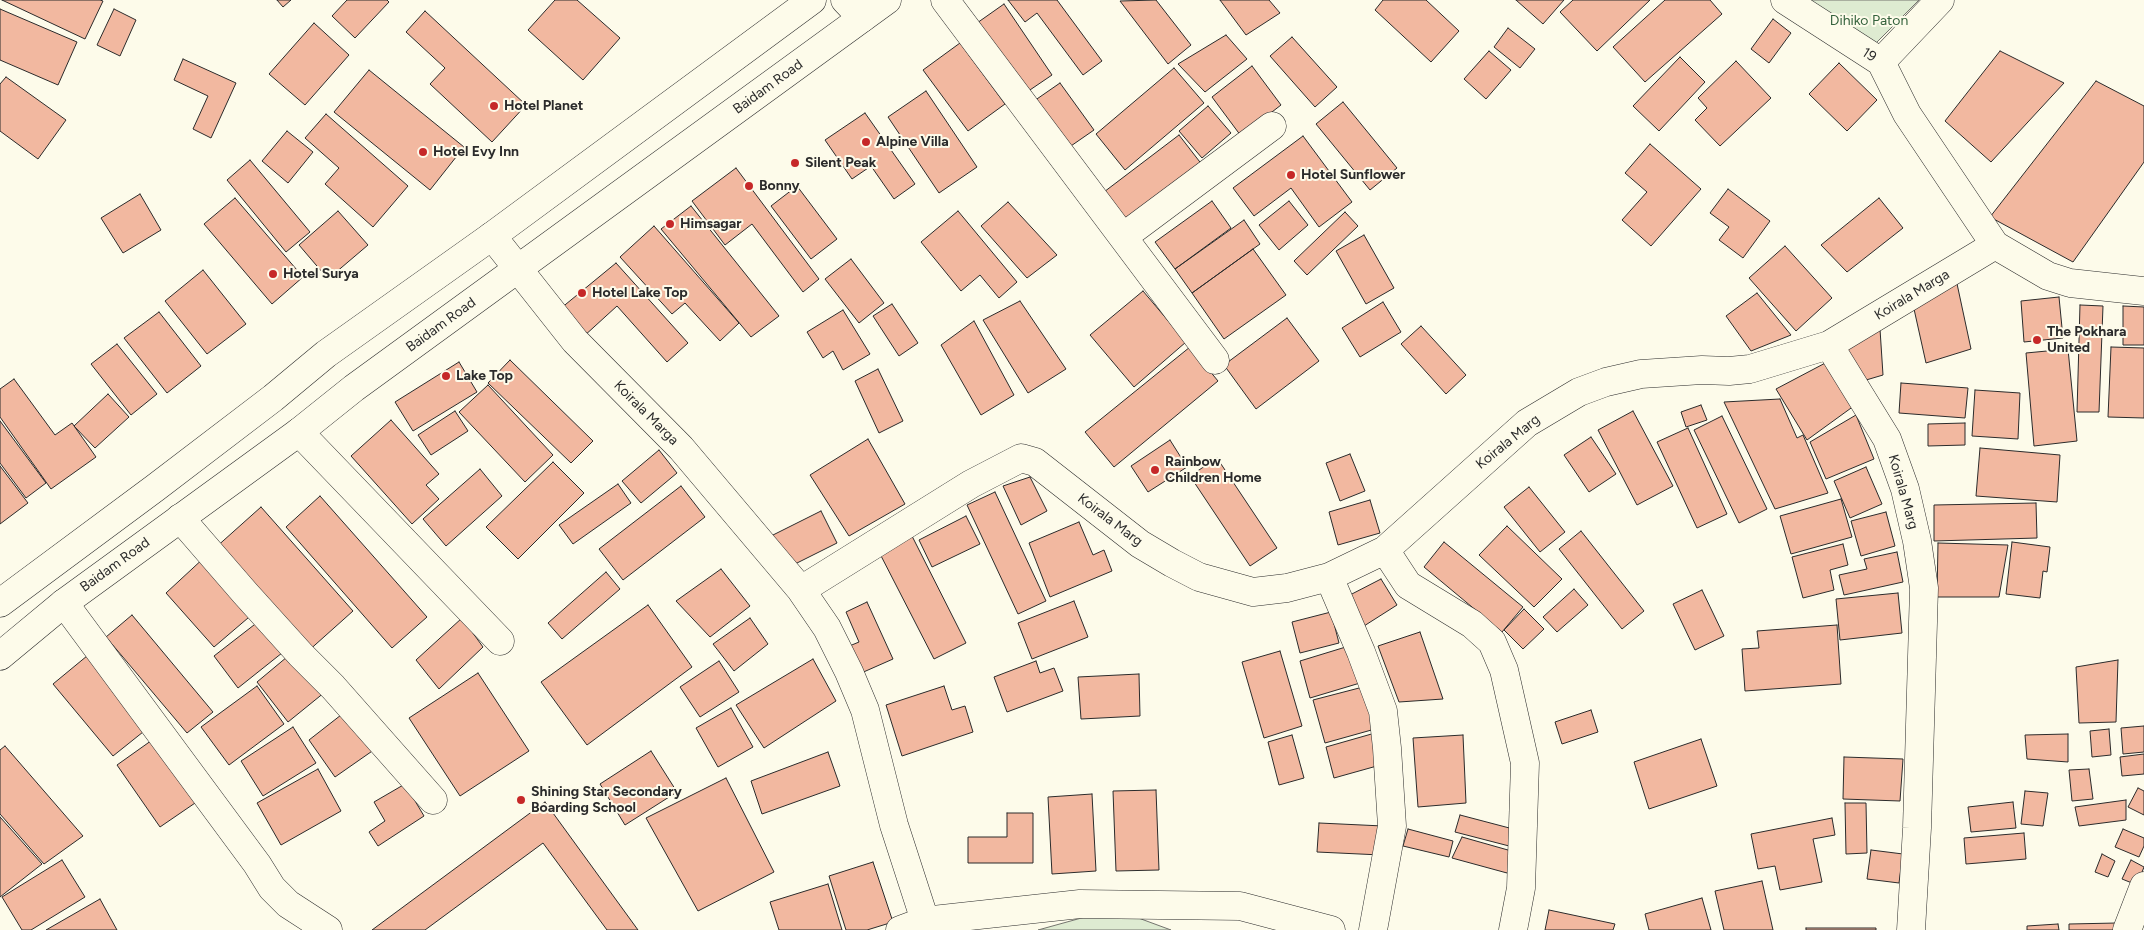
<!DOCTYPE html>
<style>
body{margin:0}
canvas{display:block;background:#fdfbea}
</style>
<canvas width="2144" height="930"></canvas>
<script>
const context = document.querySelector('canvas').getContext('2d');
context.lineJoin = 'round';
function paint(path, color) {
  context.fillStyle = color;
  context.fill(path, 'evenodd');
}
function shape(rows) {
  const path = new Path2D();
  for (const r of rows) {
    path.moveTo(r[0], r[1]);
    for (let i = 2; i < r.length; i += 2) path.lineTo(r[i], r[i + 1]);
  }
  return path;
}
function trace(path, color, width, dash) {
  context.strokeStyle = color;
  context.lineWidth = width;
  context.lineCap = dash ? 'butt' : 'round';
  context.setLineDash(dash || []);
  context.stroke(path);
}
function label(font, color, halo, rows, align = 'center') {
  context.font = font + ' Figtree,sans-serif';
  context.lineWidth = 4;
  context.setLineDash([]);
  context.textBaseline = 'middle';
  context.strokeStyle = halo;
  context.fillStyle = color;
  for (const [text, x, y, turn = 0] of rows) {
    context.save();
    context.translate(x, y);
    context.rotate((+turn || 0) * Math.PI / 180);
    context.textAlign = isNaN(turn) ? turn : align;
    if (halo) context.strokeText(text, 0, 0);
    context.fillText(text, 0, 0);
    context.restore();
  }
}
const green = shape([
 [1807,0,1919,0,1871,48,1807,0],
 [1114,909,1171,930,1038,930,1114,909]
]);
paint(green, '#deebd1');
trace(green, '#74746e', 1);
const building = shape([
 [2,0,100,0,103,1,85,39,2,0],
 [277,0,291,0,283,7,277,0],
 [347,0,387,0,389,2,355,38,332,16,347,0],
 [555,0,577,0,620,38,583,80,528,30,555,0],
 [1008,0,1057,0,1102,61,1083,75,1037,13,1025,22,1008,0],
 [1156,0,1191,45,1168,64,1120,1,1156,0],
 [1220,0,1269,0,1280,13,1246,35,1220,0],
 [1383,0,1426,0,1459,31,1431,62,1375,10,1383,0],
 [1516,0,1564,0,1543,24,1516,0],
 [1573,0,1650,0,1597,51,1560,12,1573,0],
 [1665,0,1710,0,1722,14,1645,82,1613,47,1665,0],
 [1004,4,1052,75,1024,94,977,23,1004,4],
 [0,9,77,42,58,85,0,60,0,9],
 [114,9,136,20,120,56,97,45,114,9],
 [425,11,526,105,492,142,430,84,445,68,406,32,425,11],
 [1773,19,1791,33,1769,63,1751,49,1773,19],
 [314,23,349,55,305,105,269,74,314,23],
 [1508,28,1535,49,1520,68,1494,47,1508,28],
 [1226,35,1247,59,1205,92,1178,64,1226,35],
 [1292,37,1337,87,1315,107,1270,56,1292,37],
 [960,43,1005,104,968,131,923,70,960,43],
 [1489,51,1511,70,1486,99,1464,79,1489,51],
 [2000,51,2064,83,1991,162,1945,121,2000,51],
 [1680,57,1705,82,1659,131,1633,106,1680,57],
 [183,59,236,83,211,138,193,129,208,96,174,80,183,59],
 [1736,61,1771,98,1720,146,1695,120,1707,108,1698,98,1736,61],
 [1839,63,1877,100,1847,131,1809,94,1839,63],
 [1252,66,1281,105,1241,136,1212,97,1252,66],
 [1174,68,1204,103,1125,170,1096,134,1174,68],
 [369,70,464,147,430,190,334,112,369,70],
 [6,77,66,120,38,159,0,131,0,84,6,77],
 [2096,81,2144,106,2144,162,2073,262,1990,217,2096,81],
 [1060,83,1094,130,1068,148,1034,101,1060,83],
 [926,91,977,167,939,193,888,117,926,91],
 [1343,102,1397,168,1370,190,1316,124,1343,102],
 [1208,106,1231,133,1202,158,1179,131,1208,106],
 [865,113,915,184,894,199,871,166,852,179,825,140,865,113],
 [326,114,408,186,373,227,325,184,339,168,305,138,326,114],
 [287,131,313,152,288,183,262,161,287,131],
 [1179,135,1203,166,1125,227,1100,195,1179,135],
 [1303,136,1352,202,1319,227,1291,188,1254,216,1233,188,1303,136],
 [1650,144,1701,189,1651,246,1622,220,1647,192,1625,173,1650,144],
 [250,160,310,232,286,252,227,180,250,160],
 [736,168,819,279,803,292,752,224,725,245,692,201,736,168],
 [797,186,837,239,811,259,771,206,797,186],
 [1728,189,1770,221,1743,258,1719,240,1729,227,1710,213,1728,189],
 [140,194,161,230,123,253,101,218,140,194],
 [235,198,303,277,272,304,204,224,235,198],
 [1879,198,1903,228,1847,272,1821,245,1879,198],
 [1212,201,1231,228,1175,269,1155,242,1212,201],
 [1289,201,1308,225,1279,250,1259,225,1289,201],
 [1008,202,1057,255,1027,278,981,226,1008,202],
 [691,206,779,316,751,337,661,229,691,206],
 [338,211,368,245,328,279,299,245,338,211],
 [958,211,1017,282,999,298,980,275,961,291,921,242,958,211],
 [1345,212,1358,226,1307,275,1294,261,1345,212],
 [1244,220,1260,244,1192,293,1175,269,1244,220],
 [654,226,739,323,720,341,685,303,672,314,620,257,654,226],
 [1364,235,1394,288,1366,304,1336,251,1364,235],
 [1785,246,1832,298,1796,331,1749,278,1785,246],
 [1253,249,1286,295,1224,339,1192,293,1253,249],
 [851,259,884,303,859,323,825,279,851,259],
 [616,263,688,343,667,362,617,306,583,337,560,309,616,263],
 [203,270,246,324,207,354,165,301,203,270],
 [1956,279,1971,349,1926,363,1912,300,1956,279],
 [1143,291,1186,342,1134,387,1090,335,1143,291],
 [1757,293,1791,335,1751,351,1726,316,1757,293],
 [2059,297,2063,338,2024,342,2021,301,2059,297],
 [1020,301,1066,369,1028,393,983,320,1020,301],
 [1383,302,1401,332,1360,357,1342,328,1383,302],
 [892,304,918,343,899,356,873,316,892,304],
 [2080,305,2103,306,2099,412,2077,412,2080,305],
 [2123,306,2144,307,2144,345,2123,345,2123,306],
 [843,310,870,354,843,370,833,351,823,358,807,332,843,310],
 [159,312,201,366,167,393,124,338,159,312],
 [1287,318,1319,361,1256,409,1224,365,1287,318],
 [974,321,1014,395,981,415,941,345,974,321],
 [1421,326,1466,375,1446,394,1401,344,1421,326],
 [1880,329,1883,375,1856,383,1846,344,1880,329],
 [117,344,157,394,131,415,91,364,117,344],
 [1190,347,1218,381,1114,467,1085,432,1190,347],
 [2111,347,2144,348,2144,418,2108,417,2111,347],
 [2068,349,2077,441,2034,446,2026,353,2068,349],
 [510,360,593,441,571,463,488,383,510,360],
 [1831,360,1858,403,1807,440,1776,389,1831,360],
 [459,362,477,392,413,431,395,402,459,362],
 [878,369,903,421,879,433,855,381,878,369],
 [14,379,55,435,72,423,96,457,51,489,0,417,0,389,14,379],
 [1901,383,1968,388,1965,418,1899,413,1901,383],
 [488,385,553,455,525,482,459,412,488,385],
 [1975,390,2020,393,2018,439,1972,436,1975,390],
 [108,394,129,417,95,448,74,426,108,394],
 [1780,399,1797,438,1803,435,1828,493,1775,509,1724,402,1780,399],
 [1701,405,1707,420,1686,427,1681,412,1701,405],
 [455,411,468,431,431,455,418,435,455,411],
 [1633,411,1673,486,1637,505,1598,430,1633,411],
 [1856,415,1874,459,1826,479,1810,442,1856,415],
 [1722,416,1767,509,1739,523,1694,430,1722,416],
 [391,420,439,474,426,485,439,499,412,524,351,456,391,420],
 [0,421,46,483,26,498,0,463,0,421],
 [1965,423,1965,445,1928,446,1928,424,1965,423],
 [1688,428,1727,514,1697,528,1657,442,1688,428],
 [1591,437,1616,474,1589,492,1564,455,1591,437],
 [868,439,905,504,849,536,810,475,868,439],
 [1170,440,1187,467,1148,492,1131,466,1170,440],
 [1980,448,2060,455,2057,502,1976,496,1980,448],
 [659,450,677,473,641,503,622,481,659,450],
 [1350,454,1365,491,1340,501,1326,463,1350,454],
 [1217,458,1277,548,1250,566,1190,476,1217,458],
 [553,462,584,493,518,559,486,527,553,462],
 [0,466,28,503,0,524,0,466],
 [1866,467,1882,504,1850,518,1834,481,1866,467],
 [480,469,502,496,446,546,423,519,480,469],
 [1030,477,1047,511,1021,525,1003,486,1030,477],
 [618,484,631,503,573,544,559,525,618,484],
 [681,486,705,517,623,580,599,549,681,486],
 [1529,487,1565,532,1540,552,1504,507,1529,487],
 [995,492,1046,601,1018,614,967,505,995,492],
 [320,496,427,617,392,648,286,527,320,496],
 [1841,499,1852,537,1791,554,1780,516,1841,499],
 [1370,500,1380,533,1338,545,1329,512,1370,500],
 [2036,503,2037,538,1934,541,1934,505,2036,503],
 [261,507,353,611,306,653,214,549,261,507],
 [821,511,837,543,787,568,771,536,821,511],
 [1886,512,1895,546,1861,556,1851,521,1886,512],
 [966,516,980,544,932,567,919,540,966,516],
 [1079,522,1093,555,1104,550,1112,571,1050,597,1029,543,1079,522],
 [1507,526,1562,579,1534,607,1479,555,1507,526],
 [1581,531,1644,611,1622,629,1559,549,1581,531],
 [911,534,966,643,934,659,878,550,911,534],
 [1444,542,1523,607,1502,632,1424,567,1444,542],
 [2012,542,2050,547,2047,572,2043,571,2040,598,2006,594,2012,542],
 [1938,543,2008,545,1999,597,1937,597,1938,543],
 [1843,544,1848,565,1830,570,1834,590,1803,598,1792,557,1843,544],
 [1897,552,1903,582,1844,595,1839,575,1867,569,1864,559,1897,552],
 [206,556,255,612,214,647,166,593,206,556],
 [721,569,750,606,710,637,676,601,721,569],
 [606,572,620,589,562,639,548,623,606,572],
 [1381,579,1397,605,1364,626,1348,596,1381,579],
 [1574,589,1588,605,1557,632,1543,617,1574,589],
 [1702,590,1724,636,1695,650,1673,604,1702,590],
 [1898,593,1902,633,1840,640,1836,599,1898,593],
 [1074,601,1088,637,1032,659,1018,623,1074,601],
 [867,602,893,659,859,674,847,647,859,642,846,612,867,602],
 [648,605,692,667,587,745,541,682,648,605],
 [1524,609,1544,629,1523,649,1504,630,1524,609],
 [1331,612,1339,643,1300,653,1292,622,1331,612],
 [132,615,213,712,187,733,106,637,132,615],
 [263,618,287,649,238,688,214,656,263,618],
 [462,618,483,647,439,689,416,660,462,618],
 [750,618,768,644,734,671,713,644,750,618],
 [1837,625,1841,684,1745,691,1742,649,1759,648,1757,631,1837,625],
 [1420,632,1443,699,1399,702,1378,646,1420,632],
 [1349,646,1360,683,1310,698,1300,661,1349,646],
 [93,651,153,724,113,756,53,684,93,651],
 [1280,651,1302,726,1264,738,1242,662,1280,651],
 [293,652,325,692,288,722,257,682,293,652],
 [813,659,836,701,764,748,736,705,813,659],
 [2118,660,2116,722,2079,723,2076,667,2118,660],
 [719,661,739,692,700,717,680,687,719,661],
 [1036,661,1040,673,1054,668,1063,691,1007,712,994,677,1036,661],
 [478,673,529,751,460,796,409,718,478,673],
 [1139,674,1140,716,1081,719,1078,677,1139,674],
 [257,686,284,724,229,765,201,727,257,686],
 [944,686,952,710,965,706,973,732,902,756,886,705,944,686],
 [1363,687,1375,729,1325,743,1313,700,1363,687],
 [350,708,378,747,335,777,309,740,350,708],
 [731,708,753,747,718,767,696,728,731,708],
 [1591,710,1598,732,1562,744,1555,722,1591,710],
 [2144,726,2144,752,2123,754,2121,728,2144,726],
 [293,727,316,763,263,796,241,761,293,727],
 [2109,729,2111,755,2092,757,2090,731,2109,729],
 [1375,733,1384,764,1334,778,1326,747,1375,733],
 [2068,734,2068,762,2027,759,2025,735,2068,734],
 [1292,735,1304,778,1279,785,1268,742,1292,735],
 [1463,735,1466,803,1418,807,1413,738,1463,735],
 [155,738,198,801,160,827,117,765,155,738],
 [1701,739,1717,786,1649,809,1634,762,1701,739],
 [5,746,83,836,44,864,0,814,0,750,5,746],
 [651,751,677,792,625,825,600,784,651,751],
 [828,752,840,786,762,814,751,781,828,752],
 [2144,754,2144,774,2122,776,2120,757,2144,754],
 [1844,757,1903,759,1900,801,1843,799,1844,757],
 [318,769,341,811,281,845,257,803,318,769],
 [2089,769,2093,799,2072,801,2069,770,2089,769],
 [726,778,774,872,698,911,646,818,726,778],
 [405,784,424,816,378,846,369,832,385,821,374,802,405,784],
 [2138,788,2144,791,2144,815,2128,807,2138,788],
 [1156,790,1159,870,1116,871,1113,791,1156,790],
 [2025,791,2048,793,2043,826,2021,824,2025,791],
 [1092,794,1096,871,1052,874,1048,797,1092,794],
 [2126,800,2126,820,2079,826,2075,807,2126,800],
 [545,802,638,930,607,930,543,843,425,930,372,930,545,802],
 [2013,802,2016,828,1971,832,1968,807,2013,802],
 [1845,803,1866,803,1867,853,1846,854,1845,803],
 [1007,813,1033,813,1033,863,968,863,968,837,1007,837,1007,813],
 [1460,815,1517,830,1513,847,1455,832,1460,815],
 [0,817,42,864,0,897,0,817],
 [1832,818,1835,835,1813,839,1822,882,1780,890,1775,866,1758,869,1751,834,1832,818],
 [1319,823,1383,826,1381,855,1317,852,1319,823],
 [1408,829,1453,841,1449,857,1403,846,1408,829],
 [2123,829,2144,838,2144,846,2139,857,2115,847,2123,829],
 [2024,833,2026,859,1966,864,1964,838,2024,833],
 [1462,837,1515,852,1507,873,1452,858,1462,837],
 [1871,850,1903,854,1899,883,1867,879,1871,850],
 [2102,854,2115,861,2108,877,2095,872,2102,854],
 [62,860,85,897,31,930,22,930,2,897,62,860],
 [2131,860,2144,867,2137,885,2122,879,2131,860],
 [873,862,893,922,867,930,846,930,829,876,873,862],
 [1762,881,1773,930,1724,930,1715,891,1762,881],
 [828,884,842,930,779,930,770,902,828,884],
 [1702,898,1711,930,1649,930,1645,914,1702,898],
 [100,899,117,930,46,930,100,899],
 [1549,910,1615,924,1613,930,1545,930,1549,910],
 [2117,923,2116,930,2069,930,2069,924,2117,923],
 [2058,924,2059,930,2027,930,2027,926,2058,924],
 [1806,928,1876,928,1876,930,1806,930,1806,928]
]);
paint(building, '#f2b8a0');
trace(building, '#2b2b2b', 1);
const minor = shape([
 [845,0,862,18],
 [945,0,1215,360],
 [1785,0,1881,62,1940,0],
 [1881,62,1907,114,1995,245,2048,276,2070,283,2144,291],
 [492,236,575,341,681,448,801,590,827,628,849,672,865,710,894,825,928,930],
 [1123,237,1272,126],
 [1829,345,1887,439,1905,489,1917,541,1924,588,1917,828,1911,930],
 [299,432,500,641],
 [180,518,245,593,301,655,333,687,433,800],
 [1385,550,1408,585,1472,624,1492,642,1504,670,1525,763,1521,888,1513,930],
 [1329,577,1361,652,1383,711,1387,748,1392,826,1373,930],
 [801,590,971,484,1021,458,1035,462,1140,544,1172,563,1199,577,1253,592,1287,588,1329,577,1385,550,1527,423,1579,392,1606,382,1641,374,1702,370,1729,371,1750,369,1829,345,1995,245],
 [64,603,257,864,272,888,288,904,328,930],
 [900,930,924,921,1080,904,1240,906,1331,930],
 [2127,930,2144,886]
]);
const primary = shape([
 [0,603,155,488,273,398,326,354,492,236,812,0],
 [0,656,64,603,299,432,354,388,887,0]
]);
trace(minor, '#2b2b2b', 29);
trace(primary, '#2b2b2b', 29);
trace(minor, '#fdfbea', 28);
trace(primary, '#fdfbea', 28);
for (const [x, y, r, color] of [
 [494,106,5,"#c62828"],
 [866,142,5,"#c62828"],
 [423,152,5,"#c62828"],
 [795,163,5,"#c62828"],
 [1291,175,5,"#c62828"],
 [749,186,5,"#c62828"],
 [670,224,5,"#c62828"],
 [273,274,5,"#c62828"],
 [582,293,5,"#c62828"],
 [2037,340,5,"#c62828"],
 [446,376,5,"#c62828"],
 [1155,470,5,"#c62828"],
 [521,800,5,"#c62828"]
]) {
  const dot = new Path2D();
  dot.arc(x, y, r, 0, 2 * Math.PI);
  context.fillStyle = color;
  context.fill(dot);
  trace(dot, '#fdfbea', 2);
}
label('14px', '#34623c', '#fdfbea', [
 ["Dihiko Paton",1869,21]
]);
label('14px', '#2b2b2b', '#fdfbea', [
 ["19",1869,55,33],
 ["Baidam Road",768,87,-36],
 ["Koirala Marga",1912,295,-31],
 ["Baidam Road",441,325,-36],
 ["Koirala Marga",646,413,45],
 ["Koirala Marg",1508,442,-39],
 ["Koirala Marg",1903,492,74],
 ["Koirala Marg",1110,520,37],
 ["Baidam Road",115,565,-36]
]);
label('bold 14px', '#2b2b2b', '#fdfbea', [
 ["Hotel Planet",504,106],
 ["Alpine Villa",876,142],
 ["Hotel Evy Inn",433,152],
 ["Silent Peak",805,163],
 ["Hotel Sunflower",1301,175],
 ["Bonny",759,186],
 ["Himsagar",680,224],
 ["Hotel Surya",283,274],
 ["Hotel Lake Top",592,293],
 ["The Pokhara",2047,332],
 ["United",2047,348],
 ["Lake Top",456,376],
 ["Rainbow",1165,462],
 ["Children Home",1165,478],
 ["Shining Star Secondary",531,792],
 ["Boarding School",531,808]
], 'left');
</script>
